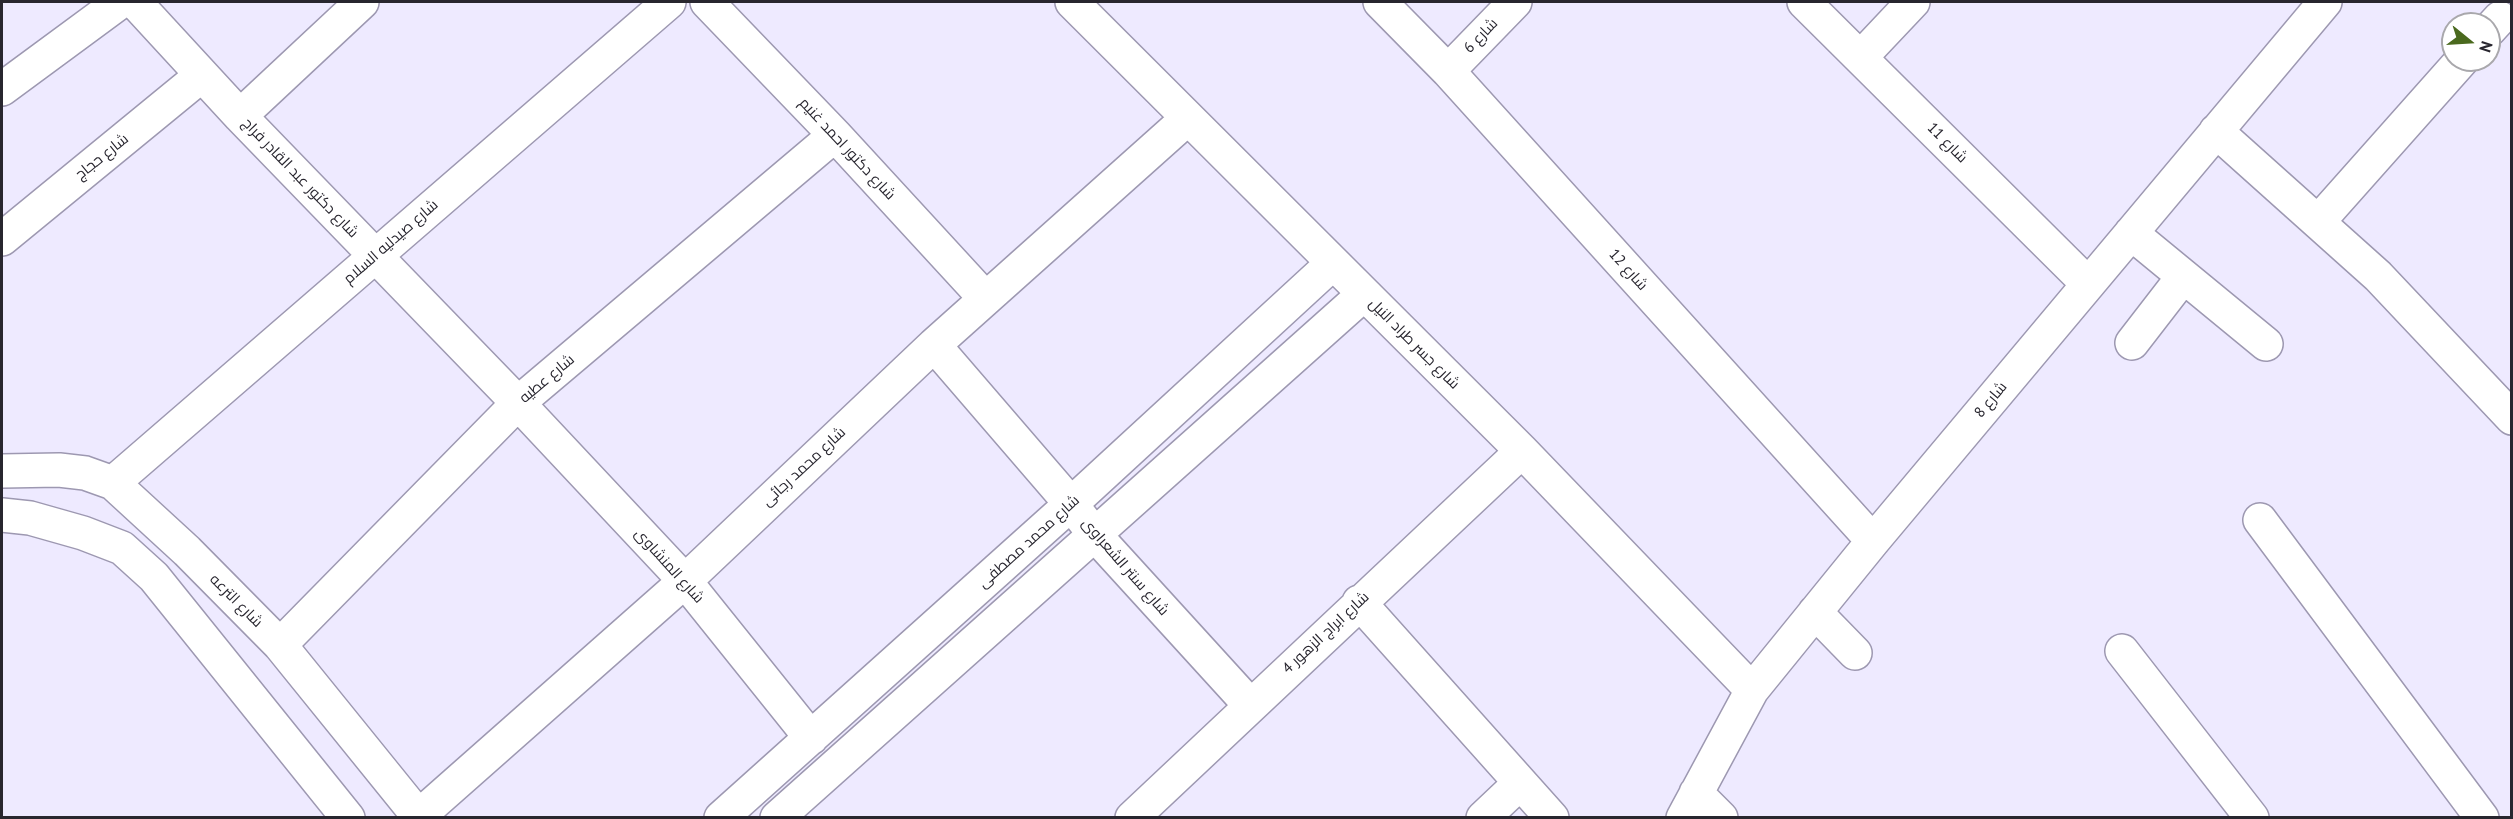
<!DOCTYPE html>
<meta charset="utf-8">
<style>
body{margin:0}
#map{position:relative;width:2513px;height:819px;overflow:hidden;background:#eeeaff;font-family:"PT Sans",sans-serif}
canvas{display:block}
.frame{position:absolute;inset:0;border:3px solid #28262f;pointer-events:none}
.north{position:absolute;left:2441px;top:12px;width:60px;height:60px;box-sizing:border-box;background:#fff;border:2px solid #a9a8ac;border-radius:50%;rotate:108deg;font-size:16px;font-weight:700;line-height:24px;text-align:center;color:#28262f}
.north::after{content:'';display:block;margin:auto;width:21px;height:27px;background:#4a691e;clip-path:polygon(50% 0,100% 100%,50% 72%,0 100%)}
</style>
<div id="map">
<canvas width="2513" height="819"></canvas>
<div class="frame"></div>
<div class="north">N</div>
</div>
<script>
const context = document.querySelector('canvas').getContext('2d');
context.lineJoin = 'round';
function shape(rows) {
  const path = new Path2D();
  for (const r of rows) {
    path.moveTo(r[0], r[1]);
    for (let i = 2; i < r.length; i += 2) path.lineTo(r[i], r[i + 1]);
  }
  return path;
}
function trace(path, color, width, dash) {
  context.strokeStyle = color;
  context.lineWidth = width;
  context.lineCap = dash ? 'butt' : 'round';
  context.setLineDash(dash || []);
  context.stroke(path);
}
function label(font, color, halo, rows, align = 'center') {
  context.font = font + ' "PT Sans",Cairo,sans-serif';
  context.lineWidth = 5;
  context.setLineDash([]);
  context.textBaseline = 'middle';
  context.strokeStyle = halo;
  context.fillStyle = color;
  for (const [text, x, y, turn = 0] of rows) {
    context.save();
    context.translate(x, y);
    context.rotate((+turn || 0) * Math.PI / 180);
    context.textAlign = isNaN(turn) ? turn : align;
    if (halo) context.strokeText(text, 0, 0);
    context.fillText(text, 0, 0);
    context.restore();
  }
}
const minor = shape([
 [135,2,240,116,518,403,685,581,811,738],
 [707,2,835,135,985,298],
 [1072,2,1522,451,1752,690],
 [1380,2,1448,71,1873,541],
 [1804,2,2088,284],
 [2489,30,2500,18],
 [1861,57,1913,2],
 [1448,71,1515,2],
 [2,89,120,2],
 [240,116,362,2],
 [2216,131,2378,276,2512,418],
 [2318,222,2462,60],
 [2131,233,2266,344],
 [2,239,202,75],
 [2132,343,2183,277],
 [934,345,1071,504,1095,535,1250,705],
 [2,471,59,470,85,473,113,483,187,551,280,645,420,818],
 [113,483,669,2],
 [2,515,30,518,83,533,122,548,154,577,348,818],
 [2260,520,2482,818],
 [1359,602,1552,818],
 [1815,612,1855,653],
 [280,645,518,403,835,135],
 [2122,651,2252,818],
 [1696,793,1721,818],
 [419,816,685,581,934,345,1188,118],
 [721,818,1071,504,1333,263],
 [777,818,1363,295],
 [1132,818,1522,451],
 [1483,818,1520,783],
 [1683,818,1752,690,1873,541,2325,2]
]);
trace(minor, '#9d98b1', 36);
trace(minor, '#fff', 33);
label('15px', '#28262f', '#fff', [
 ["شارع 6",1481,36,-46],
 ["شارع 11",1947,143,45],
 ["شارع دكتور احمد غنيم",847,149,47],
 ["شارع حجاج",102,157,-39],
 ["شارع دكتور عبد القادر فراج",300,178,46],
 ["شارع صيدليه السلام",391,242,-41],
 ["شارع 12",1628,270,48],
 ["شارع جسر طراد النيل",1414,344,45],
 ["شارع عطيه",547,379,-40],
 ["شارع 8",1991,400,-50],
 ["شارع محمد رجائى",804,467,-43],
 ["شارع محمد مصطفى",1029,542,-42],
 ["شارع المنشاوى",669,566,48],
 ["شارع سنتر الشعراوى",1125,567,49],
 ["شارع الترعه",236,601,45],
 ["شارع ابراج الزهور 4",1326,633,-43]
]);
</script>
